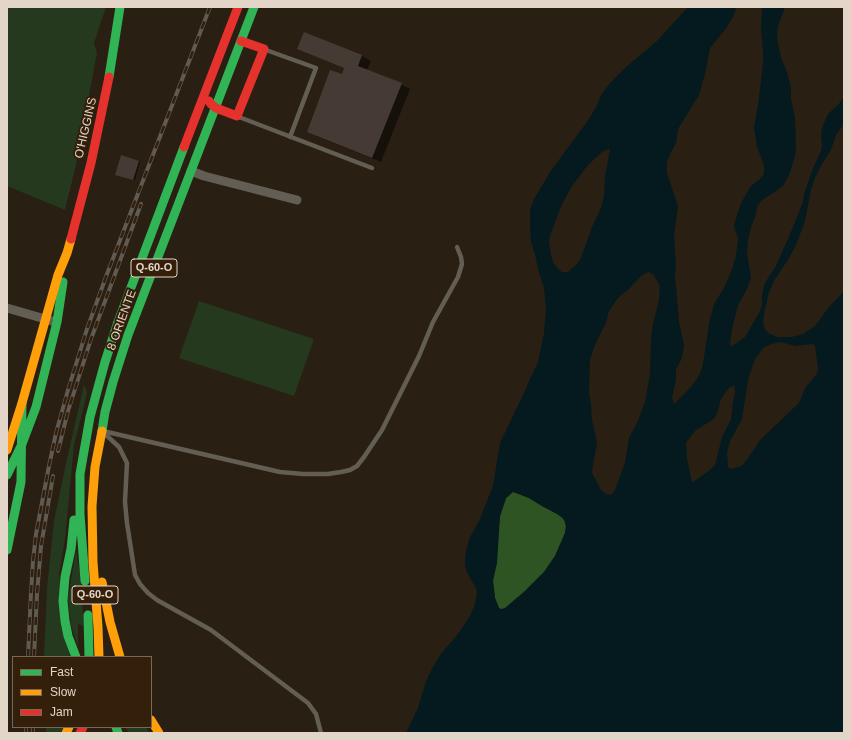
<!DOCTYPE html>
<style>
body{margin:0}
#map{position:relative;width:851px;height:740px;overflow:hidden;background:#2a1f13;font-family:Helvetica,sans-serif}
canvas{display:block}
.frame{position:absolute;inset:0;border:8px solid #e3d5c8;pointer-events:none}
.legend{position:absolute;left:12px;top:656px;width:140px;height:72px;box-sizing:border-box;background:#331f0a;border:1px solid #796856;margin:0;padding:5px 7px;list-style:none;font-size:12px;color:#e3d5c8}
.legend li{display:flex;align-items:center;gap:8px;height:20px}
.legend b{width:20px;border:1px solid #796856}
</style>
<div id="map">
<canvas width="851" height="740"></canvas>
<div class="frame"></div>
<ul class="legend">
<li><b style="height:5px;background:#30b455"></b>Fast</li>
<li><b style="height:5px;background:#ff9f0a"></b>Slow</li>
<li><b style="height:5px;background:#e5322d"></b>Jam</li>
</ul>
</div>
<script>
const context = document.querySelector('canvas').getContext('2d');
context.lineJoin = 'round';
function paint(path, color) {
  context.fillStyle = color;
  context.fill(path, 'evenodd');
}
function shape(rows) {
  const path = new Path2D();
  for (const r of rows) {
    path.moveTo(r[0], r[1]);
    for (let i = 2; i < r.length; i += 2) path.lineTo(r[i], r[i + 1]);
  }
  return path;
}
function trace(path, color, width, dash) {
  context.strokeStyle = color;
  context.lineWidth = width;
  context.lineCap = dash ? 'butt' : 'round';
  context.setLineDash(dash || []);
  context.stroke(path);
}
function label(font, color, halo, rows, align = 'center') {
  context.font = font + ' Helvetica,sans-serif';
  context.lineWidth = 4;
  context.setLineDash([]);
  context.textBaseline = 'middle';
  context.strokeStyle = halo;
  context.fillStyle = color;
  for (const [text, x, y, turn = 0] of rows) {
    context.save();
    context.translate(x, y);
    context.rotate((+turn || 0) * Math.PI / 180);
    context.textAlign = isNaN(turn) ? turn : align;
    if (halo) context.strokeText(text, 0, 0);
    context.fillText(text, 0, 0);
    context.restore();
  }
}
paint(shape([
 [7,7,106,7,94,43,97,53,76,165,65,210,7,186],
 [199,301,314,339,294,396,179,358],
 [84,385,87,392,86,398,74,445,65,539,59,575,70,657,44,657,47,588,54,521,66,463],
 [76,549,80,574,84,626,78,624,78,647,71,625,68,599],
 [46,727,64,727,60,733,46,733],
 [125,727,146,727,149,733,129,733]
]), '#24391d');
paint(shape([
 [513,492,516,493,529,498,542,506,561,516,565,522,566,526,565,533,555,556,544,572,524,592,512,602,505,609,501,609,499,608,495,598,493,581,500,516,506,498]
]), '#2f5424');
paint(shape([
 [688,7,737,7,733,17,727,27,710,48,705,74,699,95,678,129,676,143,671,152,667,162,667,173,678,206,674,236,676,263,675,276,679,322,684,345,683,353,681,360,676,369,676,380,672,398,674,404,690,388,695,382,701,371,703,364,709,323,714,304,725,286,731,272,736,256,738,239,734,226,735,222,741,203,751,186,760,179,764,174,764,165,757,147,754,127,758,105,763,64,763,51,761,29,762,7,785,7,778,26,777,36,778,44,781,57,787,72,791,87,791,98,795,118,796,146,795,156,790,173,783,186,761,201,757,207,756,214,752,224,748,240,747,252,751,278,747,289,738,305,732,329,730,343,731,347,745,337,759,313,762,305,762,296,764,285,768,278,775,268,788,239,803,202,804,194,813,168,821,151,822,146,821,137,822,128,828,114,838,105,844,97,844,124,836,135,831,150,822,164,815,178,811,190,805,221,796,245,789,258,774,281,769,292,764,314,763,323,765,329,768,333,777,337,792,337,803,334,815,326,829,307,844,291,844,733,406,733,418,708,426,681,433,667,442,652,455,638,460,631,470,616,474,607,476,599,477,590,468,574,465,567,465,556,467,547,470,537,479,521,493,486,500,443,523,395,529,381,538,362,544,333,546,310,544,288,538,269,535,254,531,242,530,228,530,211,533,201,550,172,589,119,596,107,601,95,610,83,626,67,657,41],
 [609,149,610,150,605,176,604,195,601,208,592,227,581,258,577,264,568,272,562,272,558,269,554,264,551,255,549,242,550,236,562,204,572,186,588,165,602,152],
 [648,272,651,273,654,275,660,286,659,300,653,324,651,339,650,374,645,402,638,421,629,438,625,463,621,474,615,490,611,495,606,494,601,490,592,473,593,465,597,443,592,420,591,405,589,393,590,359,597,340,605,325,609,311,618,298,629,289,642,275],
 [781,342,795,346,813,344,815,346,818,369,816,375,805,388,799,403,760,440,746,461,741,466,732,469,728,467,727,453,730,441,742,419,748,380,755,359,764,347,775,343],
 [734,386,735,390,735,394,733,401,731,419,722,437,715,465,710,470,692,483,687,459,686,444,687,441,696,430,714,419,717,413,721,399,728,389,730,387],
 [513,492,516,493,529,498,542,506,557,514,564,519,566,526,565,533,555,556,544,572,524,592,512,602,505,608,501,609,499,608,495,598,493,581,497,563,500,516,506,498]
]), '#041a1e');
paint(shape([
 [304,33,362,56,371,61,367,70,401,84,410,89,381,162,316,136,308,131,342,76,345,68,307,53,298,48],
 [138,161,140,162,135,180,118,175]
]), '#0007');
paint(shape([
 [304,32,362,55,358,66,402,83,372,158,307,132,330,70,342,74,344,68,297,49],
 [121,155,139,161,133,180,115,175]
]), '#463b34');
trace(shape([
 [266,50,316,68,290,137],
 [239,117,372,168],
 [103,431,280,472,303,474,328,474,341,472,350,470,357,466,364,457,382,430,419,356,433,322,458,277,462,264,461,257,457,247],
 [104,433,119,447,127,463,125,502,127,523,135,575,140,584,148,593,157,600,211,630,308,703,316,714,321,733]
]), '#625e54', 4.5);
trace(shape([
 [191,171,204,176,297,200],
 [7,308,52,321]
]), '#625e54', 9);
trace(shape([
 [109,77,120,7],
 [102,431,105,412,113,382,128,335,254,7],
 [7,475,22,444,36,407,57,322,63,282],
 [74,520,71,549,65,577,63,601,65,621,68,636,76,657],
 [7,550,21,482,22,403],
 [85,581,80,514,80,474,90,417,105,362,118,322,184,147],
 [88,615,89,657],
 [116,727,118,733]
]), '#30b455', 9);
trace(shape([
 [7,450,22,403,58,275,67,253,71,239],
 [102,582,110,622,120,657],
 [99,657,98,627,93,562,92,506,95,467,102,431],
 [151,720,159,733],
 [66,733,69,727]
]), '#ff9f0a', 9);
trace(shape([
 [209,101,211,104,216,108,237,116,264,49,241,41],
 [184,147,238,7],
 [71,239,91,163,109,77],
 [80,733,83,727]
]), '#e5322d', 9);
const rail = shape([
 [58,451,68,411,91,339,141,204],
 [28,657,31,593,33,561,36,534,49,466,56,433,68,390,87,329,107,274,210,7],
 [34,657,37,594,41,546,53,476],
 [26,727,26,733],
 [33,727,33,733]
]);
trace(rail, '#605a50', 4);
trace(rail, '#331f0a', 2.5, [8]);
for (const [x, y, w] of [
 [154,268,46],
 [95,595,46]
]) {
  const box = new Path2D();
  box.roundRect(x - w / 2, y - 9, w, 18, 3);
  context.fillStyle = '#331f0a';
  context.fill(box);
  trace(box, '#e3d5c8', 1);
}
label('bold 11px', '#e3d5c8', null, [
 ["Q-60-O",154,268],
 ["Q-60-O",95,595]
]);
label('12px', '#e3d5c8', '#331f0a', [
 ["O'HIGGINS",86,128,-77],
 ["8 ORIENTE",122,320,-70]
]);
</script>
